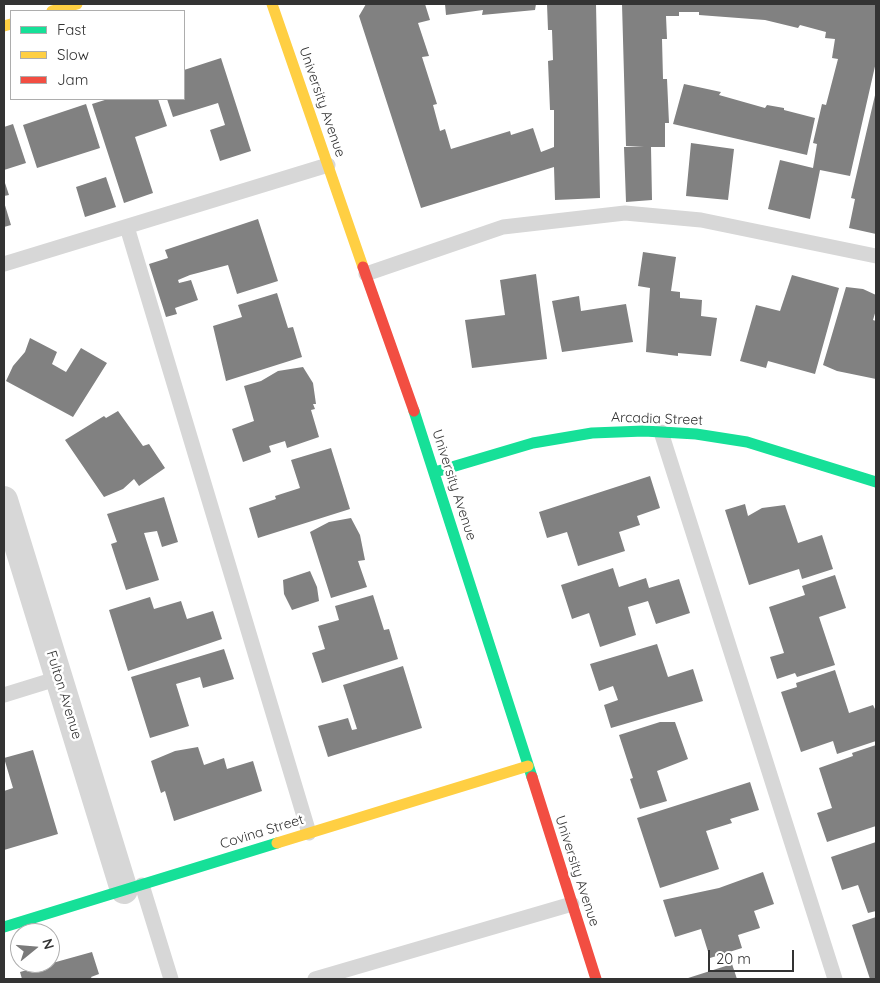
<!DOCTYPE html>
<style>
body{margin:0}
#map{position:relative;width:880px;height:983px;overflow:hidden;background:#fff;font-family:Quicksand,sans-serif}
canvas{display:block}
.frame{position:absolute;inset:0;border:5px solid #333;pointer-events:none}
.legend{position:absolute;left:10px;top:10px;width:175px;height:90px;box-sizing:border-box;background:#fff;border:1px solid #adadad;margin:0;padding:6px 9px;list-style:none;font-size:15px;color:#333}
.legend li{display:flex;align-items:center;gap:10px;height:25px}
.legend b{width:25px;border:1px solid #adadad}
.north{position:absolute;left:10px;top:923px;width:50px;height:50px;box-sizing:border-box;background:#fff;border:1px solid #adadad;border-radius:50%;rotate:73deg;font-size:14px;font-weight:700;line-height:20px;text-align:center;color:#333}
.north::after{content:'';display:block;margin:auto;width:18px;height:22px;background:#7a7a7a;clip-path:polygon(50% 0,100% 100%,50% 72%,0 100%)}
.scale{position:absolute;left:708px;top:950px;width:86px;height:22px;box-sizing:border-box;border:2px solid #333;border-top:0;padding-left:6px;font-size:15px;line-height:18px;white-space:nowrap;color:#333;-webkit-text-stroke:4px #fff;paint-order:stroke}
</style>
<div id="map">
<canvas width="880" height="983"></canvas>
<div class="frame"></div>
<ul class="legend">
<li><b style="height:6px;background:#16e098"></b>Fast</li>
<li><b style="height:6px;background:#ffcf43"></b>Slow</li>
<li><b style="height:6px;background:#f24e42"></b>Jam</li>
</ul>
<div class="north">N</div>
<div class="scale">20 m</div>
</div>
<script>
const context = document.querySelector('canvas').getContext('2d');
context.lineJoin = 'round';
function paint(path, color) {
  context.fillStyle = color;
  context.fill(path, 'evenodd');
}
function shape(rows) {
  const path = new Path2D();
  for (const r of rows) {
    path.moveTo(r[0], r[1]);
    for (let i = 2; i < r.length; i += 2) path.lineTo(r[i], r[i + 1]);
  }
  return path;
}
function trace(path, color, width, dash) {
  context.strokeStyle = color;
  context.lineWidth = width;
  context.lineCap = dash ? 'butt' : 'round';
  context.setLineDash(dash || []);
  context.stroke(path);
}
function label(font, color, halo, rows, align = 'center') {
  context.font = font + ' Quicksand,sans-serif';
  context.lineWidth = 5;
  context.setLineDash([]);
  context.textBaseline = 'middle';
  context.strokeStyle = halo;
  context.fillStyle = color;
  for (const [text, x, y, turn = 0] of rows) {
    context.save();
    context.translate(x, y);
    context.rotate((+turn || 0) * Math.PI / 180);
    context.textAlign = isNaN(turn) ? turn : align;
    if (halo) context.strokeText(text, 0, 0);
    context.fillText(text, 0, 0);
    context.restore();
  }
}
paint(shape([
 [366,4,425,4,430,20,418,23,429,56,422,57,437,104,433,105,440,131,445,129,451,149,510,131,511,135,533,128,541,152,554,147,554,110,550,110,548,61,553,60,552,30,548,30,547,4,596,4,600,198,555,200,554,167,421,208,359,16],
 [445,4,536,4,535,10,482,15,483,10,446,15],
 [622,4,876,5,876,62,850,176,820,170,810,219,768,209,780,160,813,168,817,144,813,143,822,104,826,105,838,59,832,58,835,39,825,38,826,32,800,25,798,28,765,20,699,15,699,12,679,12,679,16,666,16,667,39,662,39,663,79,667,79,669,123,665,123,665,147,651,147,652,200,626,202,624,147,644,147,626,146],
 [221,58,251,151,220,161,210,130,225,125,218,103,173,117,167,99,184,99,184,70],
 [684,84,721,92,719,95,765,108,767,105,784,108,784,110,815,118,807,155,673,124],
 [876,91,876,234,849,228,855,199,851,198],
 [108,99,158,99,167,126,135,137,153,193,124,203,92,104],
 [86,104,100,148,37,168,23,125],
 [13,124,26,163,4,170,4,127],
 [691,143,734,149,728,200,686,196],
 [106,177,116,207,85,217,76,187],
 [4,180,9,195,4,196],
 [4,202,11,225,4,227],
 [258,219,278,281,237,294,228,265,190,275,178,280,179,283,191,280,198,300,175,308,177,314,166,317,149,264,168,258,165,250],
 [643,252,676,257,671,291,680,292,680,298,702,300,701,316,717,318,711,356,678,353,678,356,646,352,650,288,638,286],
 [536,274,547,359,472,368,465,320,505,315,500,280],
 [792,275,839,288,815,374,768,361,766,368,740,361,756,305,780,311],
 [846,287,863,289,876,295,876,310,873,320,876,321,876,379,837,371,823,365],
 [277,293,288,328,293,327,302,357,226,381,213,326,242,317,238,305],
 [579,296,581,311,626,304,633,342,562,352,552,301],
 [30,338,57,352,52,364,66,372,81,348,107,363,73,417,6,381,13,366,25,352],
 [303,367,313,383,316,404,313,404,315,409,311,410,319,437,287,448,285,441,269,446,271,452,243,462,232,429,254,421,244,386,261,381,278,371],
 [118,411,143,446,149,444,165,468,139,486,134,479,123,489,104,497,65,440,104,416,106,418],
 [331,448,350,509,258,538,249,508,276,499,275,496,300,488,291,460],
 [650,476,660,508,637,516,640,525,619,532,625,551,578,566,567,532,547,538,539,512],
 [164,497,178,542,162,547,157,531,144,533,159,580,126,590,111,544,117,542,107,514],
 [745,504,748,516,762,508,785,505,798,543,822,535,833,569,802,579,799,569,749,585,725,510],
 [351,518,360,535,365,560,358,561,367,587,331,598,310,532,329,522],
 [613,568,619,587,646,578,649,588,679,579,690,613,656,624,648,601,628,607,636,635,600,647,589,613,572,619,561,585],
 [310,571,317,587,319,601,292,610,284,594,283,580],
 [835,575,846,608,819,617,835,665,797,677,795,673,777,679,770,657,784,653,769,607,805,595,802,586],
 [373,595,384,630,389,629,398,659,322,683,312,653,325,649,318,626,339,620,335,606],
 [150,597,154,609,181,601,187,619,213,611,222,639,128,671,109,610],
 [657,644,668,677,693,669,703,701,611,728,604,705,618,700,613,686,599,691,590,664],
 [224,649,234,679,203,688,200,677,176,684,189,726,150,738,131,677],
 [403,666,422,728,328,757,318,726,348,718,352,730,357,729,343,685],
 [835,670,849,713,873,705,876,711,876,741,837,754,833,741,801,752,781,692,797,687,796,683],
 [660,722,675,722,688,759,657,771,667,801,640,809,630,779,633,778,619,735],
 [876,745,876,826,827,842,817,813,832,808,819,768,853,756,852,753],
 [198,747,204,765,224,758,227,769,253,761,262,791,174,821,165,791,161,793,151,761,175,751],
 [33,750,58,834,4,850,4,791,13,788,4,758],
 [750,782,759,810,730,819,732,823,706,831,719,869,660,888,637,818],
 [876,842,876,911,868,913,858,885,842,890,831,857],
 [763,872,774,904,754,911,760,928,738,935,742,948,710,958,701,929,675,937,663,900,719,888],
 [876,917,876,979,870,979,852,925],
 [92,952,99,974,91,977,92,979,22,979,20,972],
 [732,964,737,979,685,979]
]), '#818181');
trace(shape([
 [127,227,309,833],
 [4,264,328,165],
 [366,274,503,227,625,213,701,220,876,256],
 [661,432,835,979],
 [4,695,59,678],
 [142,885,171,979],
 [315,979,572,904]
]), '#d7d7d7', 15);
trace(shape([
 [4,500,124,890]
]), '#d7d7d7', 28);
trace(shape([
 [414,411,532,777],
 [435,472,533,443,592,433,644,431,696,434,747,442,876,482],
 [4,927,277,843]
]), '#16e098', 11);
trace(shape([
 [272,4,363,267],
 [52,11,77,4],
 [4,26,11,24],
 [277,843,528,766]
]), '#ffcf43', 11);
trace(shape([
 [363,267,414,411],
 [532,777,596,979]
]), '#f24e42', 11);
label('14px', '#333', '#fff', [
 ["University Avenue",322,102,71],
 ["Arcadia Street",657,419,2],
 ["University Avenue",454,485,72],
 ["Fulton Avenue",64,695,73],
 ["Covina Street",262,832,-17],
 ["University Avenue",577,871,72]
]);
</script>
